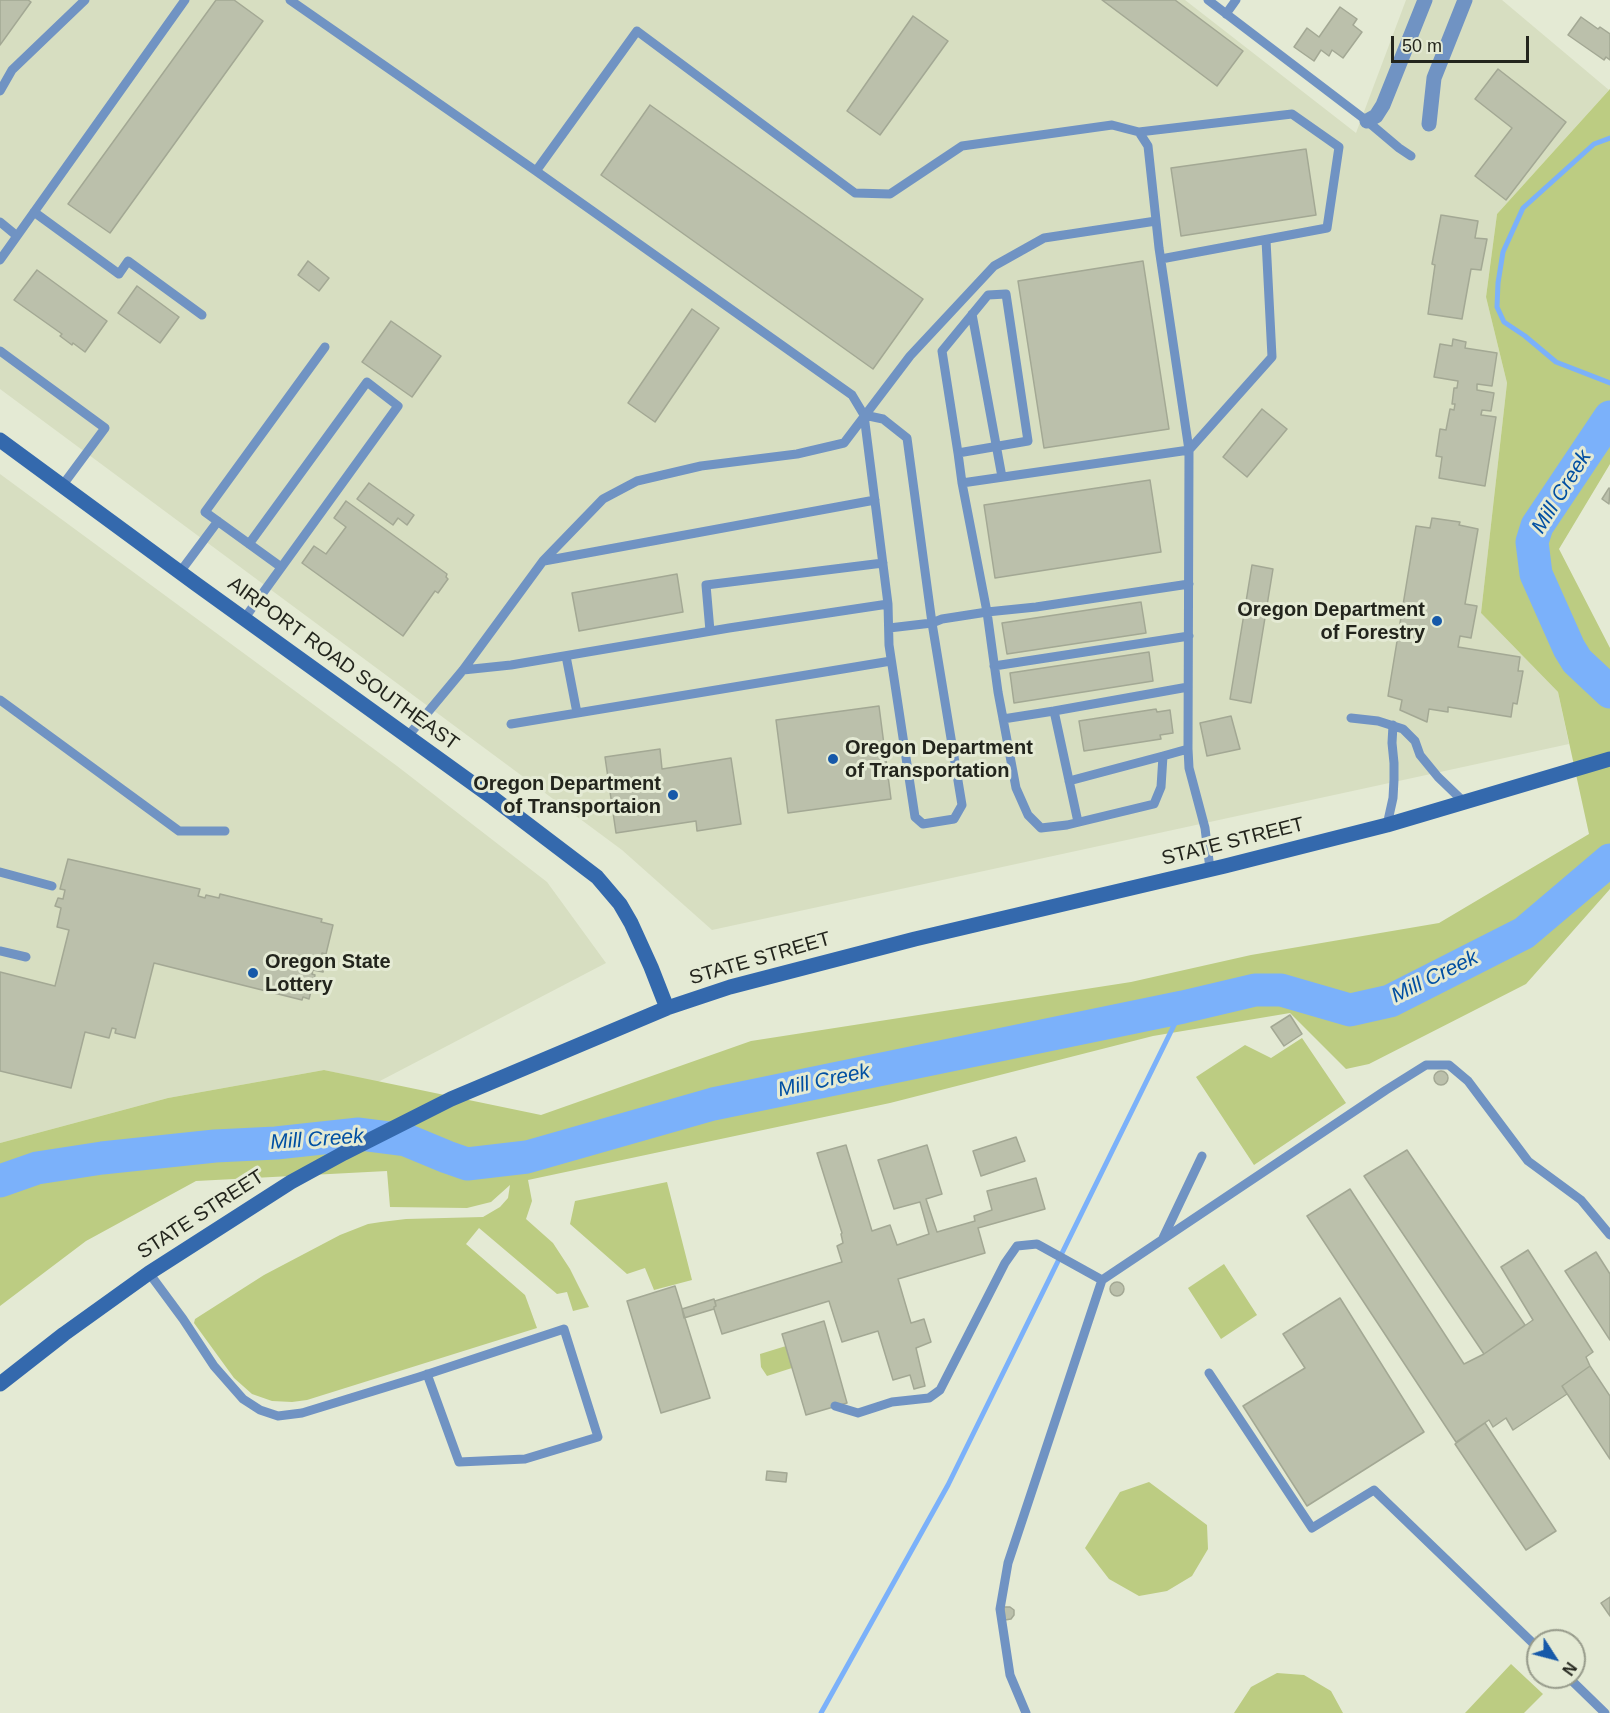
<!DOCTYPE html>
<style>
body{margin:0}
#map{position:relative;width:1610px;height:1713px;overflow:hidden;background:#e4ead4;font-family:Helvetica,sans-serif}
canvas{display:block}
.north{position:absolute;left:1526px;top:1629px;width:60px;height:60px;box-sizing:border-box;background:#e4ead4;border:2px solid #979b8b;border-radius:50%;rotate:126deg;font-size:16px;font-weight:700;line-height:24px;text-align:center;color:#23251d}
.north::after{content:'';display:block;margin:auto;width:21px;height:27px;background:#1659a9;clip-path:polygon(50% 0,100% 100%,50% 72%,0 100%)}
.scale{position:absolute;left:1391px;top:36px;width:138px;height:27px;box-sizing:border-box;border:3px solid #23251d;border-top:0;padding-left:8px;font-size:18px;line-height:21px;white-space:nowrap;color:#23251d;-webkit-text-stroke:4px #e4ead4;paint-order:stroke}
</style>
<div id="map">
<canvas width="1610" height="1713"></canvas>
<div class="north">N</div>
<div class="scale">50 m</div>
</div>
<script>
const context = document.querySelector('canvas').getContext('2d');
context.lineJoin = 'round';
function paint(path, color) {
  context.fillStyle = color;
  context.fill(path, 'evenodd');
}
function shape(rows) {
  const path = new Path2D();
  for (const r of rows) {
    if (r.length === 3) {
      path.moveTo(r[0] + r[2], r[1]);
      path.arc(r[0], r[1], r[2], 0, 2 * Math.PI);
      continue;
    }
    path.moveTo(r[0], r[1]);
    for (let i = 2; i < r.length; i += 2) path.lineTo(r[i], r[i + 1]);
  }
  return path;
}
function trace(path, color, width, dash) {
  context.strokeStyle = color;
  context.lineWidth = width;
  context.lineCap = dash ? 'butt' : 'round';
  context.setLineDash(dash || []);
  context.stroke(path);
}
function label(font, color, halo, rows, align = 'center') {
  context.font = font + ' Helvetica,sans-serif';
  context.lineWidth = 6;
  context.setLineDash([]);
  context.textBaseline = 'middle';
  context.strokeStyle = halo;
  context.fillStyle = color;
  for (const [text, x, y, turn = 0] of rows) {
    context.save();
    context.translate(x, y);
    context.rotate((+turn || 0) * Math.PI / 180);
    context.textAlign = isNaN(turn) ? turn : align;
    if (halo) context.strokeText(text, 0, 0);
    context.fillText(text, 0, 0);
    context.restore();
  }
}
paint(shape([
 [0,0,1185,0,1356,133,1406,0,1502,0,1609,90,1497,214,1486,297,1507,383,1481,613,1558,692,1569,744,712,930,622,850,0,389],
 [0,474,397,766,547,882,606,963,378,1082,324,1070,168,1098,0,1143]
]), '#d7dec1');
paint(shape([
 [1610,89,1610,464,1559,549,1610,648,1610,889,1526,984,1369,1064,1346,1069,1290,1013,1153,1036,890,1103,528,1180,532,1201,526,1219,553,1243,570,1269,589,1307,573,1311,567,1292,557,1294,479,1228,466,1244,525,1295,537,1328,307,1400,292,1402,272,1401,252,1394,234,1378,194,1323,195,1319,264,1275,340,1235,368,1224,381,1222,406,1219,483,1217,500,1207,508,1198,510,1185,491,1202,467,1208,390,1207,387,1171,196,1181,86,1241,0,1306,0,1143,168,1098,324,1070,541,1115,751,1041,1131,982,1251,955,1439,923,1589,834,1558,692,1481,613,1507,383,1486,297,1497,214],
 [1302,1038,1346,1103,1254,1165,1196,1077,1245,1045,1271,1058],
 [667,1182,692,1280,654,1290,645,1268,627,1274,570,1224,575,1201],
 [1224,1264,1257,1315,1221,1339,1188,1288],
 [786,1346,792,1368,767,1376,761,1367,760,1354],
 [1149,1482,1207,1525,1208,1549,1192,1576,1167,1591,1139,1596,1109,1579,1085,1548,1120,1492],
 [1511,1664,1543,1694,1524,1713,1465,1713],
 [1277,1673,1304,1675,1331,1691,1343,1713,1234,1713,1251,1687]
]), '#bccc82');
trace(shape([
 [1610,138,1594,144,1523,208,1503,252,1498,283,1497,307,1504,322,1525,336,1556,362,1610,383],
 [821,1713,948,1485,1183,1007]
]), '#7bb1fa', 5);
trace(shape([
 [1610,417,1537,526,1532,542,1536,574,1569,648,1577,661,1610,692],
 [0,1181,37,1168,102,1158,215,1146,276,1143,359,1134,406,1140,447,1157,467,1164,527,1157,713,1104,1183,1007,1255,990,1281,990,1350,1010,1390,1001,1524,933,1610,860]
]), '#7bb1fa', 33);
const building = shape([
 [0,0,28,0,31,2,0,45,0,0],
 [216,0,234,0,263,21,110,233,68,204,216,0],
 [1102,0,1175,0,1243,51,1217,86,1102,0],
 [1340,7,1357,19,1353,25,1362,32,1343,58,1332,50,1329,56,1321,50,1314,61,1294,47,1307,28,1319,37,1340,7],
 [913,16,948,41,880,135,847,111,913,16],
 [1581,17,1598,29,1600,27,1610,34,1610,60,1606,57,1604,60,1568,35,1581,17],
 [1498,69,1566,122,1506,200,1475,176,1512,128,1475,99,1498,69],
 [650,105,923,299,873,369,601,175,650,105],
 [1306,149,1316,215,1181,236,1171,168,1306,149],
 [1441,215,1478,221,1475,238,1487,239,1481,270,1471,269,1462,319,1428,314,1435,265,1432,264,1441,215],
 [308,261,329,278,319,291,298,275,308,261],
 [1143,261,1169,429,1044,448,1018,281,1143,261],
 [37,270,107,321,85,352,73,343,72,345,60,336,62,334,14,300,37,270],
 [137,286,179,317,160,343,118,313,137,286],
 [692,309,719,328,655,422,628,403,692,309],
 [391,321,441,356,412,397,362,362,391,321],
 [1453,339,1466,342,1465,348,1497,353,1492,386,1477,384,1477,390,1494,393,1491,411,1482,410,1481,415,1496,417,1485,486,1439,478,1442,457,1436,456,1440,429,1446,430,1450,409,1454,410,1455,404,1452,404,1454,388,1457,388,1458,381,1434,377,1440,344,1452,346,1453,339],
 [1262,409,1287,429,1247,477,1223,457,1262,409],
 [1150,480,1161,552,995,578,984,505,1150,480],
 [369,483,414,515,407,525,398,518,393,525,357,499,369,483],
 [1609,488,1610,489,1609,504,1602,499,1609,488],
 [346,501,447,574,446,577,448,579,438,593,435,591,403,636,302,563,314,546,326,554,346,527,334,518,346,501],
 [1432,518,1460,522,1459,525,1478,529,1465,604,1477,606,1471,638,1460,636,1458,647,1520,657,1518,671,1523,671,1517,704,1513,703,1511,717,1448,707,1448,712,1429,709,1427,722,1400,710,1402,700,1388,696,1416,526,1430,528,1432,518],
 [1252,565,1273,569,1251,703,1230,699,1252,565],
 [677,574,683,612,579,631,572,593,677,574],
 [1141,602,1146,633,1007,654,1002,623,1141,602],
 [1149,652,1153,681,1014,703,1010,673,1149,652],
 [879,706,891,799,788,813,776,720,879,706],
 [1156,709,1157,712,1170,710,1173,733,1160,735,1161,739,1084,751,1079,721,1156,709],
 [1231,716,1240,749,1207,756,1200,723,1231,716],
 [660,749,662,769,731,758,741,824,697,831,696,821,616,833,605,757,660,749],
 [68,859,200,889,198,896,205,898,206,895,219,898,220,894,322,919,321,922,333,925,326,954,322,953,320,962,325,963,323,972,313,970,312,974,315,975,309,999,303,997,302,1000,154,963,135,1038,115,1033,116,1029,112,1028,109,1038,85,1032,71,1088,0,1071,0,972,55,986,69,930,57,927,61,908,55,906,58,898,63,899,65,890,60,889,68,859],
 [1290,1015,1302,1034,1284,1046,1271,1027,1290,1015],
 [1441,1078,7],
 [1016,1137,1025,1161,981,1176,973,1151,1016,1137],
 [846,1145,872,1231,890,1225,897,1245,929,1234,920,1202,894,1209,878,1160,927,1145,942,1194,926,1199,937,1232,975,1221,974,1216,992,1210,987,1191,1036,1178,1045,1209,978,1228,985,1253,898,1279,911,1323,924,1319,931,1342,916,1348,925,1386,914,1389,910,1375,893,1380,878,1331,842,1342,829,1301,722,1334,714,1309,714,1307,716,1306,715,1301,842,1262,837,1246,843,1243,841,1234,842,1233,817,1153,846,1145],
 [1407,1150,1525,1325,1484,1354,1364,1176,1407,1150],
 [1350,1189,1464,1364,1484,1354,1533,1320,1501,1267,1528,1250,1593,1352,1586,1357,1590,1366,1562,1386,1567,1394,1513,1430,1506,1418,1493,1427,1489,1420,1456,1442,1307,1216,1350,1189],
 [1596,1252,1610,1274,1610,1340,1565,1271,1596,1252],
 [1117,1289,7],
 [675,1286,710,1398,661,1413,627,1301,675,1286],
 [1340,1298,1424,1432,1307,1506,1243,1406,1305,1368,1283,1334,1340,1298],
 [714,1299,716,1306,714,1307,714,1309,684,1318,682,1309,714,1299],
 [824,1321,847,1403,806,1415,782,1334,824,1321],
 [1590,1366,1610,1396,1610,1459,1562,1386,1590,1366],
 [1485,1423,1556,1531,1526,1550,1455,1444,1485,1423],
 [767,1471,787,1473,786,1482,766,1480,767,1471],
 [1610,1597,1610,1616,1601,1603,1610,1597],
 [1004,1607,1010,1607,1014,1610,1014,1615,1011,1619,1005,1620,1004,1607]
]);
paint(building, '#bbc0ab');
trace(building, '#a3a894', 1.5);
trace(shape([
 [290,0,536,171,637,31,855,193,890,194,962,146,1112,125,1139,132,1148,146,1159,248,1189,450,1188,749,1189,768,1205,828,1210,869],
 [1208,0,1367,121,1399,148,1411,156],
 [1226,14,1236,0],
 [0,91,12,70,85,0],
 [1139,132,1292,114,1339,147,1327,228,1161,259],
 [34,212,119,274,128,261,202,315],
 [0,222,17,236],
 [0,260,185,0],
 [972,314,1002,477],
 [0,351,105,428,62,486],
 [864,415,883,419,907,438,932,623,962,805,954,819,923,824,915,817,889,645,888,604],
 [958,453,1028,441,1006,294,988,295,942,351,958,453,962,483],
 [544,561,875,500],
 [281,567,205,512,325,347],
 [180,572,218,521],
 [244,619,398,406,367,382,249,544],
 [889,628,932,623,942,619,987,612,1036,607,1189,584],
 [710,631,706,585,883,563],
 [566,656,577,713],
 [994,666,1189,636],
 [463,670,511,665,729,628,888,604,864,415,852,395,536,171],
 [0,700,179,831,225,831],
 [1054,711,1188,687],
 [1351,718,1378,721,1403,729,1415,741,1420,755,1438,777,1465,803],
 [1003,719,1054,711,1078,822],
 [511,724,891,661],
 [408,736,463,670,543,561,603,499,637,481,701,466,797,454,844,443,910,356,994,266,1044,238,1156,221],
 [1188,749,1163,756,1161,787,1154,804,1067,825,1041,828,1028,815,1016,788,998,692,987,612,962,483,1189,450,1272,357,1266,240],
 [1069,781,1163,756],
 [1387,825,1393,798,1394,780,1394,763,1392,743,1393,725],
 [0,872,52,886],
 [0,951,26,957],
 [1163,1238,1202,1156],
 [149,1273,183,1319,214,1366,243,1399,260,1410,278,1416,302,1413,419,1377,564,1329,598,1437,525,1459,459,1462,427,1374],
 [1209,1373,1312,1528,1374,1490,1538,1648],
 [835,1406,858,1413,892,1402,929,1398,940,1390,1005,1263,1017,1246,1037,1244,1102,1280],
 [1568,1677,1605,1713],
 [1026,1713,1010,1675,1000,1609,1008,1563,1102,1280,1386,1090,1426,1065,1449,1065,1468,1081,1528,1161,1581,1200,1610,1235]
]), '#7093c3', 9);
trace(shape([
 [1367,121,1376,116,1383,105,1425,0],
 [1429,124,1434,78,1465,0]
]), '#7093c3', 15);
trace(shape([
 [0,440,196,584,493,798,597,877,620,904,631,923,651,967,667,1008],
 [0,1384,64,1334,149,1273,291,1182,344,1153,451,1099,667,1008,730,987,915,939,1225,866,1387,825,1610,759]
]), '#3469ad', 15);
for (const [x, y, r, color] of [
 [1437,621,6,"#1659a9"],
 [833,759,6,"#1659a9"],
 [673,795,6,"#1659a9"],
 [253,973,6,"#1659a9"]
]) {
  const dot = new Path2D();
  dot.arc(x, y, r, 0, 2 * Math.PI);
  context.fillStyle = color;
  context.fill(dot);
  trace(dot, '#e4ead4', 2);
}
label('bold 20px', '#23251d', '#e4ead4', [
 ["Oregon Department",1425,610],
 ["of Forestry",1425,633],
 ["Oregon Department",845,748,"left"],
 ["of Transportation",845,771,"left"],
 ["Oregon Department",661,784],
 ["of Transportaion",661,807],
 ["Oregon State",265,962,"left"],
 ["Lottery",265,985,"left"]
], 'right');
label('20px', '#23251d', '#e4ead4', [
 ["AIRPORT ROAD SOUTHEAST",343,664,36],
 ["STATE STREET",1233,842,-14],
 ["STATE STREET",760,959,-16],
 ["STATE STREET",201,1215,-33]
]);
label('italic 21px', '#004fa2', '#e4ead4', [
 ["Mill Creek",1562,492,-58],
 ["Mill Creek",1435,977,-26],
 ["Mill Creek",824,1081,-12],
 ["Mill Creek",317,1140,-4]
]);
</script>
